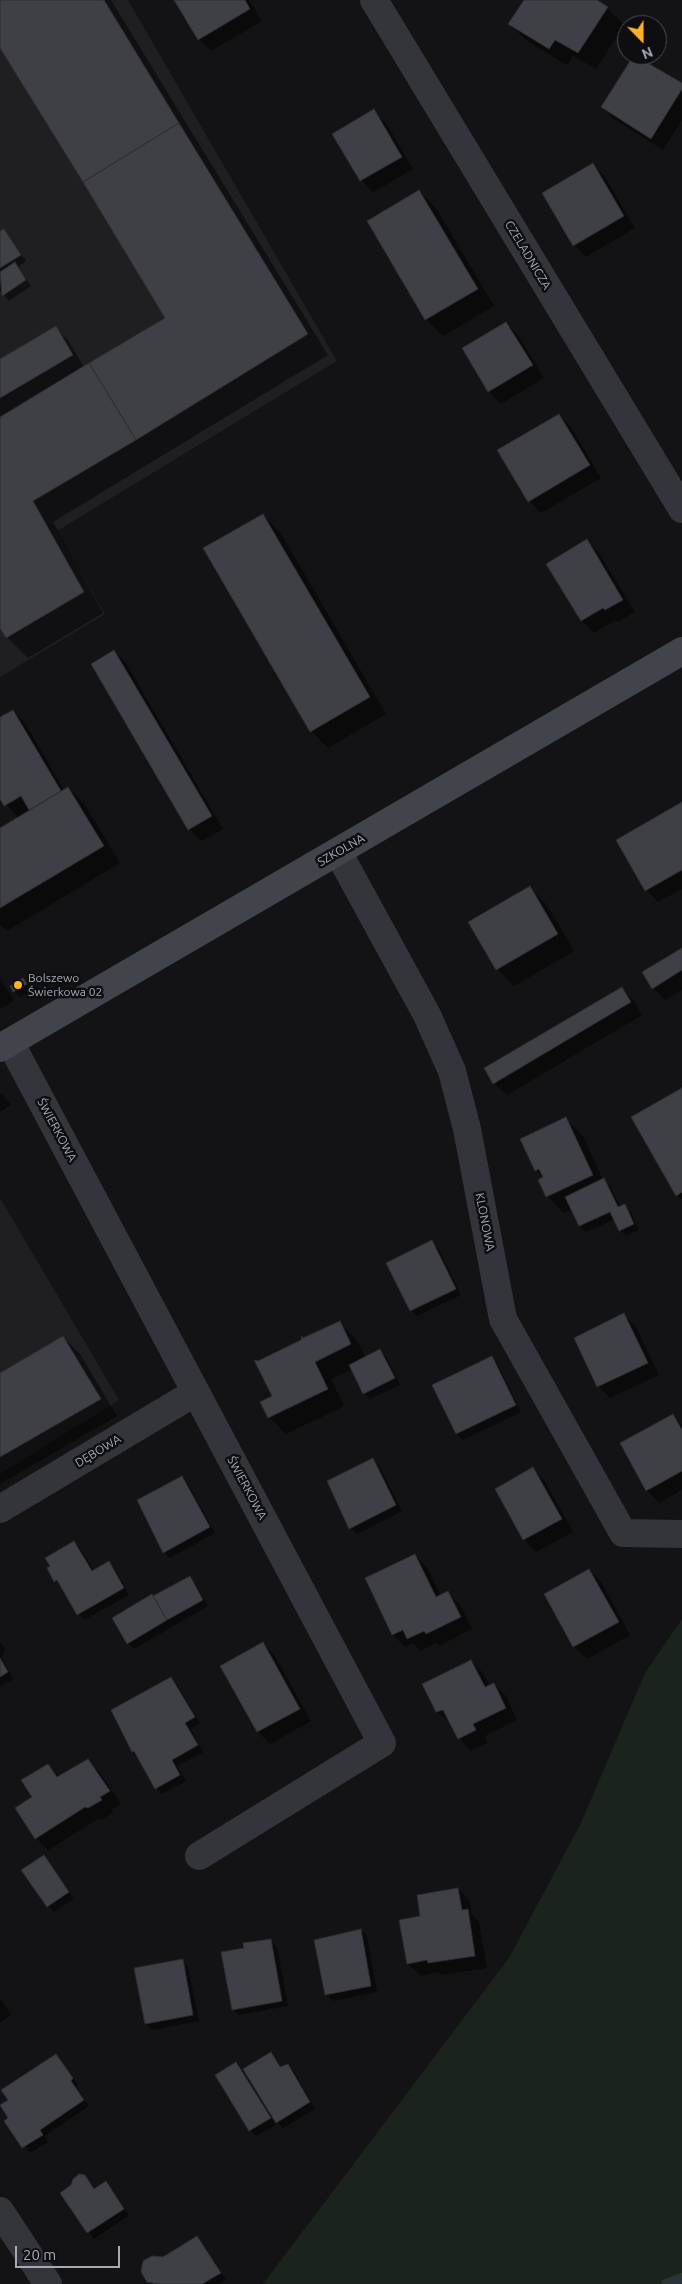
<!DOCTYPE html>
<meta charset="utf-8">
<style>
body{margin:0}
#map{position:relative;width:682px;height:2284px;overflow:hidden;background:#131315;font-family:Ubuntu,sans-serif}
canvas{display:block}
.north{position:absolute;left:617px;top:15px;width:50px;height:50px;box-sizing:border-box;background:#0e0e10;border:1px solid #4a4c53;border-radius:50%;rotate:158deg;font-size:14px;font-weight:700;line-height:20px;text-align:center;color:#a4aab7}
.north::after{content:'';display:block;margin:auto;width:18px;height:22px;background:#ffb222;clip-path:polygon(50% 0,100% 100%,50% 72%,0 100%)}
.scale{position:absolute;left:15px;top:2246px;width:105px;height:22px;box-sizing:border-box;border:2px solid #a4aab7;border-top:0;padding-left:6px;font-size:15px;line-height:18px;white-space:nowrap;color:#a4aab7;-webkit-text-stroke:4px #0e0e10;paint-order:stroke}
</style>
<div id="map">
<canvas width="682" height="2284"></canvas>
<div class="north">N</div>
<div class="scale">20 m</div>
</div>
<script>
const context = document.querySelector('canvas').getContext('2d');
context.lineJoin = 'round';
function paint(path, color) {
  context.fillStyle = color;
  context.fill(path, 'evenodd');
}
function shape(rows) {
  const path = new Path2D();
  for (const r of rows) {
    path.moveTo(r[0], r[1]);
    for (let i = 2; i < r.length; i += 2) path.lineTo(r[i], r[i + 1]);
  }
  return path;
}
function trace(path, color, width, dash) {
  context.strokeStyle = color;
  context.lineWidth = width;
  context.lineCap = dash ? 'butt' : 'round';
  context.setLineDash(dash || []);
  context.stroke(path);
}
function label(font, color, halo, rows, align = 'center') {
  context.font = font + ' Ubuntu,sans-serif';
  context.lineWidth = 5;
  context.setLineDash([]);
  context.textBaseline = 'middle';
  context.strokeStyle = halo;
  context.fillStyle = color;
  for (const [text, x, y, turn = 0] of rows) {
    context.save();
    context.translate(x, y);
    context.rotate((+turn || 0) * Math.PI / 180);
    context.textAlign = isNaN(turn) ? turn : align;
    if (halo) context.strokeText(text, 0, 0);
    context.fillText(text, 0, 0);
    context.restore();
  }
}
paint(shape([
 [0,0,128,0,337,361,57,531,105,614,0,677],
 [0,1198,119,1400,0,1474]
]), '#1f1f22');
paint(shape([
 [682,1619,682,2284,263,2284,509,1958,581,1823,645,1673]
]), '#1b241c');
paint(shape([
 [0,0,111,0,328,355,53,522,103,613,28,658,7,637,0,625,0,361,56,328,68,340,84,367,167,318,0,46],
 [176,0,249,0,262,21,211,51,199,39],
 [526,0,594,0,607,8,624,25,596,69,573,56,567,65,527,41,510,24],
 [635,55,682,85,682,120,663,150,614,119,602,107],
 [373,111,386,123,413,169,373,192,361,180],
 [593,165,605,177,635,228,586,257,574,245],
 [419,191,436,208,494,306,443,336,426,319,369,221],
 [4,230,26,261,18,267,31,286,9,301,0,291,0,233],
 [506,323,518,335,544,378,501,404,489,392,463,348],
 [559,415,571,427,601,478,541,513,529,501],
 [263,515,280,532,386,714,328,748,311,731],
 [587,541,599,553,635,612,618,622,616,620,594,633,582,621,548,564],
 [114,651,126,663,223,829,202,841,189,829,92,664],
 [13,711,25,723,64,790,68,788,85,805,120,863,7,931,0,924,0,829,18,818,0,797,0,719],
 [682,804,682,889,658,902,646,890],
 [530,888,547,905,574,951,514,986,497,969],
 [682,950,682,990,665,1000,653,988],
 [0,978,14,1001,0,1009],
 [23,979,32,990,20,997,14,991],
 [622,988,634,1001,642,1015,507,1095,494,1083],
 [682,1090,682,1200,677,1195],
 [2,1094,11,1105,0,1112,0,1096],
 [566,1119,583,1136,603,1180,610,1186,621,1208,625,1206,631,1212,639,1230,626,1236,620,1230,615,1219,586,1232,580,1226,572,1209,564,1213,547,1196,544,1178,536,1170],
 [432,1242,438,1248,461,1295,417,1316,411,1310],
 [624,1315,636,1327,659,1375,610,1398,598,1386],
 [339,1322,356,1339,366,1358,380,1351,386,1357,400,1385,370,1399,364,1393,352,1369,331,1379,344,1406,286,1434,269,1417,274,1397],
 [63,1337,80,1354,117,1416,0,1484,0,1374],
 [491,1357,497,1363,521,1412,463,1440,457,1434,434,1386],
 [672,1415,682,1425,682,1490,659,1503,647,1491,621,1444],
 [373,1459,379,1465,402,1511,357,1534,351,1528],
 [533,1469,545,1481,573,1532,536,1552,524,1540,496,1489],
 [182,1478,188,1484,215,1533,170,1558,164,1552],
 [74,1542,80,1548,94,1571,109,1563,115,1569,129,1595,84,1620,48,1569],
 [415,1555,427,1567,441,1596,448,1593,460,1605,472,1629,439,1646,436,1643,420,1651,413,1643,405,1647,393,1635],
 [589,1570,601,1582,630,1635,587,1659,574,1647,546,1595],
 [189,1578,195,1584,208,1606,134,1649,128,1643],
 [0,1642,5,1649,2,1658,13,1679,0,1687],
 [263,1644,275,1656,311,1721,270,1744,258,1732],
 [471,1661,483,1673,490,1686,494,1684,506,1696,517,1720,485,1736,487,1743,471,1751,459,1738,451,1723,437,1712],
 [171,1679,177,1685,200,1723,191,1729,203,1752,177,1766,186,1781,162,1794,156,1788,133,1751],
 [87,1760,100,1773,121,1804,111,1810,113,1812,101,1820,98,1819,48,1850,36,1838,34,1797,48,1766,60,1777],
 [44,1856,74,1899,54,1912,48,1906],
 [458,1889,470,1901,472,1915,479,1922,487,1968,441,1975,439,1972,421,1976,408,1964,422,1917],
 [361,1930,367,1936,377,1992,333,2001,327,1995,315,1941],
 [271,1941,277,1947,288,2006,239,2015,233,2009,246,1949],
 [182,1961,188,1967,199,2021,153,2030,146,2024,136,1969],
 [0,1998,11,2015,0,2023],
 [270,2053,282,2068,287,2065,294,2071,315,2109,283,2128,277,2122],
 [56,2056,78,2085,76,2087,89,2106,45,2136,48,2142,30,2153,6,2121,10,2118,10,2101],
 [236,2064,242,2070,276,2125,256,2136,250,2130,217,2076],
 [85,2176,95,2189,105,2183,129,2215,94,2239,62,2193],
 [197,2237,226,2279,218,2284,151,2284,148,2281,163,2259]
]), '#0007');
trace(shape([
 [666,2284,682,2278]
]), '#29333a', 10);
const building = shape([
 [0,0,104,0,179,123,83,182,0,48,0,0],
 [174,0,245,0,250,9,198,40,174,0],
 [524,0,597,0,608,7,578,53,555,40,549,49,508,24,524,0],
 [634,55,682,83,682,89,651,139,601,107,634,55],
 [374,109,402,157,360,181,332,134,374,109],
 [179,123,308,334,136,440,89,363,165,318,83,182,179,123],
 [593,163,624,216,573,246,542,193,593,163],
 [419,190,478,289,425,320,367,221,419,190],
 [4,229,21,255,0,268,0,231,4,229],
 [15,262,26,280,2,296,0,272,15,262],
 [506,322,533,365,488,392,462,348,506,322],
 [56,326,73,355,0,398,0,359,56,326],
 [89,363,136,440,33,501,84,592,6,638,0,628,0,417,89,363],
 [559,414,590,465,528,502,497,450,559,414],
 [263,514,370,697,310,732,203,548,263,514],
 [587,539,623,600,605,610,603,608,581,621,546,564,587,539],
 [114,650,212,816,188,830,91,664,114,650],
 [13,710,61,791,29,810,21,796,4,806,0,799,0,717,13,710],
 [68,787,104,846,0,908,0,828,68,787],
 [682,802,682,870,645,891,616,840,682,802],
 [530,886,558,934,496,970,468,922,530,886],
 [682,948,682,970,652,989,642,972,682,948],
 [23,978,27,984,13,992,10,986,23,978],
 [622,987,631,1002,493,1084,484,1068,622,987],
 [682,1088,682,1192,676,1196,631,1117,682,1088],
 [566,1117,593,1175,546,1197,538,1180,543,1177,539,1169,535,1171,520,1139,566,1117],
 [604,1178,618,1207,625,1204,634,1224,619,1231,610,1212,579,1226,565,1197,604,1178],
 [432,1240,456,1289,410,1311,386,1263,432,1240],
 [624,1313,648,1363,597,1387,574,1338,624,1313],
 [340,1321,351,1344,315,1362,328,1389,268,1418,260,1402,272,1396,254,1360,258,1361,301,1340,302,1336,303,1338,340,1321],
 [63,1336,101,1399,0,1457,0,1373,63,1336],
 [380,1349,395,1378,363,1394,349,1365,380,1349],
 [492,1356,516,1405,456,1434,432,1385,492,1356],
 [673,1414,682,1430,682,1471,646,1491,620,1443,673,1414],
 [373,1458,396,1505,349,1529,327,1481,373,1458],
 [533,1467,562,1519,523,1540,495,1489,533,1467],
 [182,1476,210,1527,163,1553,137,1500,182,1476],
 [74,1541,92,1571,109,1561,124,1588,77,1615,57,1580,54,1582,47,1568,50,1566,45,1558,74,1541],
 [415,1554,436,1597,448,1591,461,1617,426,1634,424,1631,407,1639,403,1630,392,1635,365,1578,415,1554],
 [589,1569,619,1622,573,1647,544,1594,589,1569],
 [190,1576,203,1600,167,1620,153,1596,190,1576],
 [152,1594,167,1620,127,1644,112,1618,152,1594],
 [263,1642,300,1709,257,1732,220,1666,263,1642],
 [0,1658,8,1672,0,1677,0,1658],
 [471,1660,485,1687,494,1683,506,1708,473,1724,476,1730,458,1739,443,1710,436,1712,422,1684,471,1660],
 [171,1677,195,1717,185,1723,198,1745,172,1760,180,1775,155,1789,134,1751,132,1752,111,1710,171,1677],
 [88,1759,110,1791,100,1797,102,1800,88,1808,85,1807,35,1839,15,1808,32,1797,21,1780,48,1764,57,1777,88,1759],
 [44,1855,69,1892,47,1907,21,1870,44,1855],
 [458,1888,462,1910,468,1909,475,1956,428,1963,427,1960,407,1964,399,1920,420,1916,417,1895,458,1888],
 [361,1929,371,1986,325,1995,314,1940,361,1929],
 [271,1939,282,2001,232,2010,221,1952,244,1948,243,1943,271,1939],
 [183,1959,193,2015,145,2024,134,1968,183,1959],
 [271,2052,280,2067,288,2064,310,2102,276,2123,243,2069,271,2052],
 [56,2054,73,2078,71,2081,84,2100,40,2130,43,2135,22,2148,4,2121,8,2118,0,2105,8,2100,1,2090,56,2054],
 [236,2062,271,2118,249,2131,215,2075,236,2062],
 [79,2174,85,2175,94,2189,106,2181,124,2209,87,2233,60,2193,71,2185,73,2179,79,2174],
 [197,2236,221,2273,202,2284,157,2284,147,2282,141,2272,143,2261,152,2256,163,2257,197,2236]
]);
paint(building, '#3f4045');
trace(building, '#2d2d32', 1);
trace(shape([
 [374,0,682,509],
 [338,852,427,1015,452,1071,467,1129,503,1319,623,1533,682,1534],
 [10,1042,382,1743,199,1856],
 [0,1509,196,1392],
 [0,2211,48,2284]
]), '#34353b', 28);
trace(shape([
 [0,1048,682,651]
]), '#42444b', 28);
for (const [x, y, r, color] of [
 [18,985,5,"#ffb222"]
]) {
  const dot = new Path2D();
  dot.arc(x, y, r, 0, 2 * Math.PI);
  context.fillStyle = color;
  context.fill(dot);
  trace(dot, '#0e0e10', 2);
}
label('12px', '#a4aab7', '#0e0e10', [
 ["CZELADNICZA",528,255,59],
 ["SZKOLNA",341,850,-30],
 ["ŚWIERKOWA",57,1130,62],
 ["KLONOWA",485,1222,79],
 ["DĘBOWA",98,1451,-31],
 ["ŚWIERKOWA",247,1488,62]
]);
label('12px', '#a4aab7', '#0e0e10', [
 ["Bolszewo",28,978],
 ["Świerkowa 02",28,992]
], 'left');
</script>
